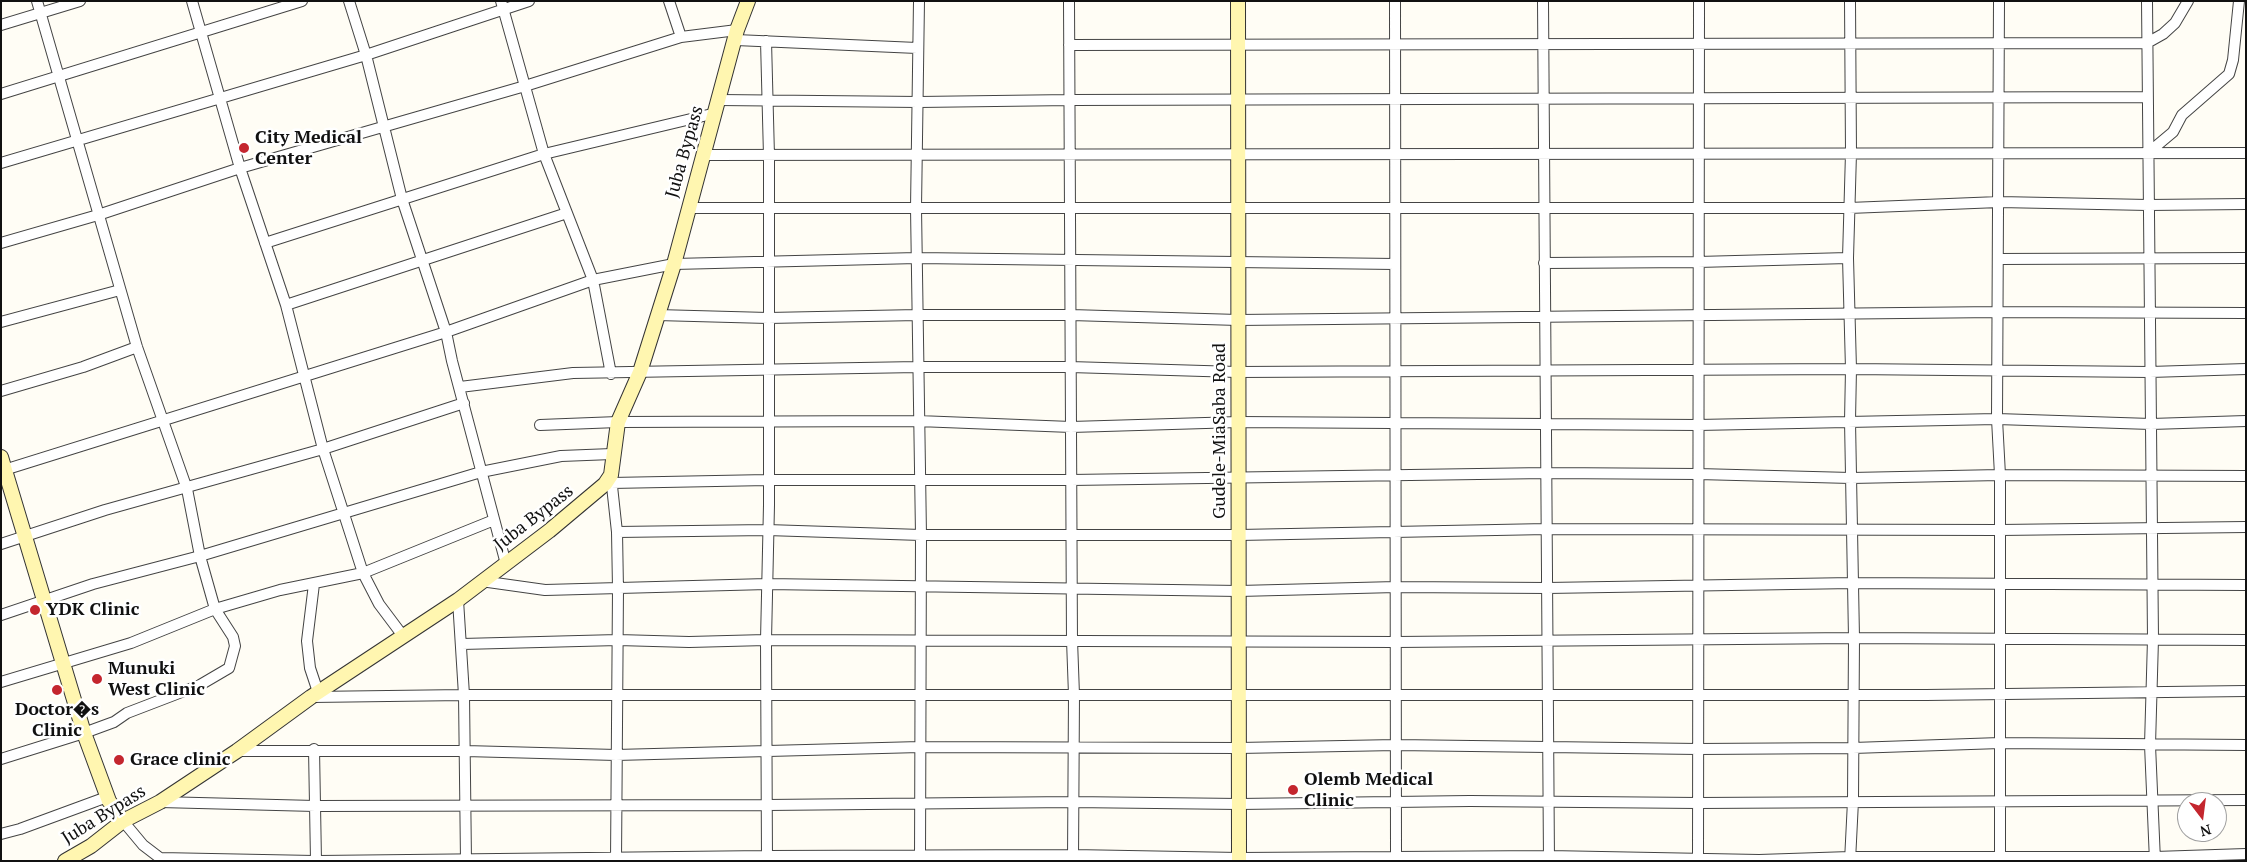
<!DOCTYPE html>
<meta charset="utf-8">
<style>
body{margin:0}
#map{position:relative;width:2247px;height:862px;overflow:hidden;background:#fffdf5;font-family:"PT Serif",serif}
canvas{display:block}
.frame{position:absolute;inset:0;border:2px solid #111;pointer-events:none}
.north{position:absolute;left:2177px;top:792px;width:50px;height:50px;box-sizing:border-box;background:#fff;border:1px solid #a0a0a0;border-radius:50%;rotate:165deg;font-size:14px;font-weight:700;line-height:20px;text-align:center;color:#111}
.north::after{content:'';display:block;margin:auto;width:18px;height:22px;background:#c4262e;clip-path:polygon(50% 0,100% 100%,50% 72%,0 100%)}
</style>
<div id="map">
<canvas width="2247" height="862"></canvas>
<div class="frame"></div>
<div class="north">N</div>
</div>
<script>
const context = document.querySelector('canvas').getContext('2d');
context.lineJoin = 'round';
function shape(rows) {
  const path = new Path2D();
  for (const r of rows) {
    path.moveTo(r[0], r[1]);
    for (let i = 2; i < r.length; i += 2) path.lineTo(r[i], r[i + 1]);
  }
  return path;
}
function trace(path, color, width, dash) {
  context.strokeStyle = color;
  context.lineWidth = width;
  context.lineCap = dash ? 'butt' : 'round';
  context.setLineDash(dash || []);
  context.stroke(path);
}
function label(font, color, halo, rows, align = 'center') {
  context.font = font + ' "PT Serif",serif';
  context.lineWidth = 5;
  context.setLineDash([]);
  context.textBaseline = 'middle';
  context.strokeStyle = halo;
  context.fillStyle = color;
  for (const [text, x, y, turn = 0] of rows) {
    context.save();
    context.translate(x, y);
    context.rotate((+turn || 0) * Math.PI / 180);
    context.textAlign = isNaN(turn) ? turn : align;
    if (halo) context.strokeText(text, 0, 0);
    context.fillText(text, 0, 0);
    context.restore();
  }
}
const street = shape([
 [192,1,240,168,286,305,323,449,363,573,379,604,403,636],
 [349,1,366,55,402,199,446,332,452,361,506,564],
 [501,1,544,154,593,280,611,374],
 [669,1,681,37],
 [919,1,916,208,921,535,920,861],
 [1069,1,1072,640,1074,695,1073,860],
 [1395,1,1396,861],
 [1543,1,1549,861],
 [1850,1,1851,153,1848,258,1851,369,1850,421,1854,638,1853,801,1850,861],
 [1999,1,1997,419,2000,475,2000,861],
 [2147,1,2153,639,2150,745,2155,861],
 [1,25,80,1],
 [736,40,917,48],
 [766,41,769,156,769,505,766,640,767,861],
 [1069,45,2147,43,2163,34,2175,23,2188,1],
 [1,94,302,1],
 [719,100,919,102,1071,100,2147,97],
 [2148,153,2173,132,2182,115,2229,74,2233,60,2239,1],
 [702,155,2246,153],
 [1,163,366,55,529,1],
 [688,208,1849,208,1999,202,2148,205,2246,204],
 [1,243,98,215,240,168,525,86,681,37,737,30],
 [265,243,544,154,716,113],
 [1998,259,2246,258],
 [1544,263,1698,262,1848,258],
 [286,305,567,213],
 [657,315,768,318,918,315,1071,315,1238,320,1998,312,2246,313],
 [1,322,120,290],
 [460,387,573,373,918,367,1070,367,1237,372,1851,369,2150,372,2246,369],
 [1,391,83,367,137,347],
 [540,425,618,422,918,421,1071,427,1239,422,1698,425,1997,419,2151,424,2246,421],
 [1,471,446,332,593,280,674,264,917,258,1395,264],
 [611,477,617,532,618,589,616,861],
 [611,483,768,480,1071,480,1546,473,1698,474,1851,478,2000,475,2246,476],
 [617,532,767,530,921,535,1239,535,1547,529,2000,530,2246,527],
 [1,544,105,510,323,449,464,403],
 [481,581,545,590,767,584,1239,591,1396,587,1547,588,1853,583,2246,585],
 [314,584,307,641,310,668,318,692],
 [458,600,464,695,466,861],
 [1,615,93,584,200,556,481,472,561,456,612,454],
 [462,644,618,640,689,642,766,640,1396,642,1854,638,2246,640],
 [1,682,131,643,215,609,280,590,363,573,494,520],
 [312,697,464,695,1926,695,2246,691],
 [314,749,316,861],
 [238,751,465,751,616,755,920,747,1239,748,1396,745,1698,749,1853,748,2000,743,2246,745],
 [1,759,84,733,114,722,127,713,200,685,229,668,235,646,233,637,215,609,200,556,187,489,137,347,37,1],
 [160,802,315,806,767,805,1072,802,1239,804,1470,801,1698,803,2246,800],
 [123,821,143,845,160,858,160,861],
 [1,834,20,829,107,797],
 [160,858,314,861],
 [319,861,767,856,1073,855,1239,858,1549,856,1759,860,1850,857,2155,857,2246,854],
 [1698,861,1699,1]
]);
const secondary = shape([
 [1238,1,1239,861],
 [1,457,84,733,109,801,123,821],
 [65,861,91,846,123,821,160,802,237,751,311,697,458,600,549,531,605,484,611,475,618,422,640,372,674,264,737,30,748,1]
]);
trace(street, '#444', 12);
trace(secondary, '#333', 16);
trace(street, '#fff', 10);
trace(secondary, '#fff6b0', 14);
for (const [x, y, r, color] of [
 [244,148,6,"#c4262e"],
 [35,610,6,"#c4262e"],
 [97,679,6,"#c4262e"],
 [57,690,6,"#c4262e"],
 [119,760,6,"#c4262e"],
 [1293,790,6,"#c4262e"]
]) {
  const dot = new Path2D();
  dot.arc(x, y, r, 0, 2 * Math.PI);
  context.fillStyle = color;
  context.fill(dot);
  trace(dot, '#fff', 2);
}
label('bold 18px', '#111', '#fff', [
 ["City Medical",255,138],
 ["Center",255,159],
 ["YDK Clinic",46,610],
 ["Munuki",108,669],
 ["West Clinic",108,690],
 ["Doctor�s",57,710,"center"],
 ["Clinic",57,731,"center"],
 ["Grace clinic",130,760],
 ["Olemb Medical",1304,780],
 ["Clinic",1304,801]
], 'left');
label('18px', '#111', '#fff', [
 ["Juba Bypass",685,152,-74],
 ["Gudele-MiaSaba Road",1220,431,-90],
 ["Juba Bypass",534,518,-38],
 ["Juba Bypass",104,815,-32]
]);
</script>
